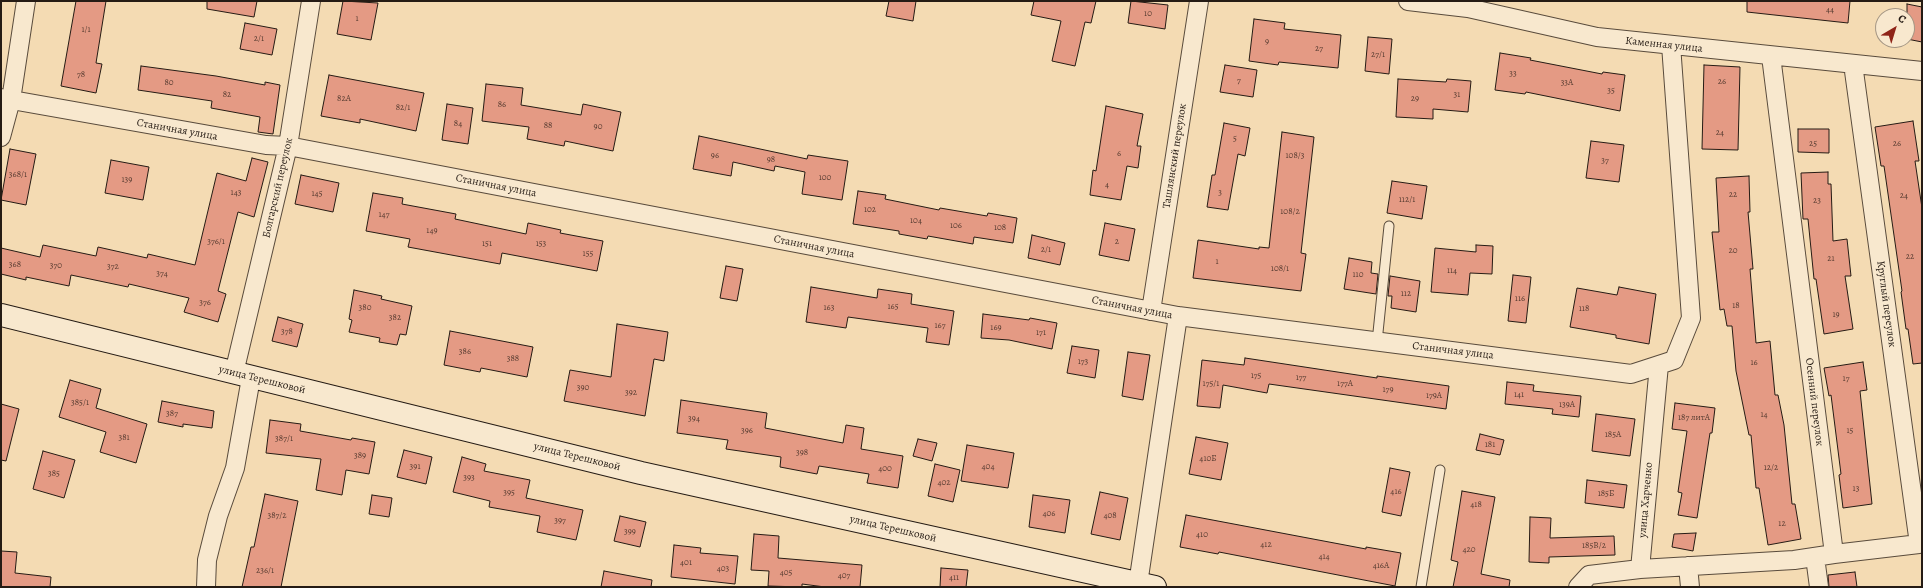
<!DOCTYPE html>
<meta charset="utf-8">
<style>
body{margin:0}
#map{position:relative;width:1923px;height:588px;overflow:hidden;background:#f4dbb3;font-family:Alegreya,serif}
canvas{display:block}
.frame{position:absolute;inset:0;border:2px solid #251b14;pointer-events:none}
.north{position:absolute;left:1875px;top:8px;width:40px;height:40px;box-sizing:border-box;background:#f8e8ce;border:1px solid #a49684;border-radius:50%;rotate:38deg;font-size:11px;font-weight:700;line-height:16px;text-align:center;color:#251b14}
.north::after{content:'';display:block;margin:auto;width:14px;height:18px;background:#8f2418;clip-path:polygon(50% 0,100% 100%,50% 72%,0 100%)}
</style>
<div id="map">
<canvas width="1923" height="588"></canvas>
<div class="frame"></div>
<div class="north">С</div>
</div>
<script>
const context = document.querySelector('canvas').getContext('2d');
context.lineJoin = 'round';
function paint(path, color) {
  context.fillStyle = color;
  context.fill(path, 'evenodd');
}
function shape(rows) {
  const path = new Path2D();
  for (const r of rows) {
    path.moveTo(r[0], r[1]);
    for (let i = 2; i < r.length; i += 2) path.lineTo(r[i], r[i + 1]);
  }
  return path;
}
function trace(path, color, width, dash) {
  context.strokeStyle = color;
  context.lineWidth = width;
  context.lineCap = dash ? 'butt' : 'round';
  context.setLineDash(dash || []);
  context.stroke(path);
}
function label(font, color, halo, rows, align = 'center') {
  context.font = font + ' Alegreya,serif';
  context.lineWidth = 3;
  context.setLineDash([]);
  context.textBaseline = 'middle';
  context.strokeStyle = halo;
  context.fillStyle = color;
  for (const [text, x, y, turn = 0] of rows) {
    context.save();
    context.translate(x, y);
    context.rotate((+turn || 0) * Math.PI / 180);
    context.textAlign = isNaN(turn) ? turn : align;
    if (halo) context.strokeText(text, 0, 0);
    context.fillText(text, 0, 0);
    context.restore();
  }
}
const building = shape([
 [76,1,106,1,96,63,102,64,96,93,61,86,76,1],
 [207,1,257,1,254,17,207,9,207,1],
 [343,1,378,3,371,40,337,34,343,1],
 [889,1,916,1,913,21,886,16,889,1],
 [1034,1,1096,1,1091,23,1085,22,1075,66,1052,61,1061,21,1031,15,1034,1],
 [1131,1,1168,5,1165,29,1128,23,1131,1],
 [1747,1,1850,1,1848,23,1747,12,1747,1],
 [1907,4,1922,7,1922,42,1907,39,1907,4],
 [1254,19,1285,23,1284,29,1341,35,1338,68,1279,62,1278,65,1249,61,1254,19],
 [245,23,277,29,272,55,240,49,245,23],
 [1368,37,1392,39,1389,74,1365,71,1368,37],
 [1500,53,1531,58,1530,60,1602,74,1603,72,1625,75,1620,111,1526,92,1525,94,1495,90,1500,53],
 [1225,65,1257,70,1253,97,1220,92,1225,65],
 [1704,65,1740,67,1738,150,1702,149,1704,65],
 [141,66,216,76,265,85,265,82,280,85,273,134,258,132,260,117,211,108,212,101,138,90,141,66],
 [329,75,424,93,416,131,360,119,360,123,321,116,329,75],
 [1398,79,1446,82,1447,79,1471,81,1468,112,1433,109,1433,119,1396,117,1398,79],
 [486,84,523,88,521,105,581,115,583,104,621,112,613,151,565,141,564,146,527,139,529,127,482,121,486,84],
 [447,104,473,108,468,144,442,140,447,104],
 [1106,106,1143,114,1137,146,1141,146,1138,168,1127,166,1121,200,1090,195,1093,170,1096,171,1106,106],
 [1913,121,1919,161,1915,161,1922,208,1922,363,1913,364,1908,329,1906,329,1901,292,1902,291,1884,166,1881,166,1875,127,1913,121],
 [1224,123,1250,128,1245,156,1238,154,1228,210,1207,207,1212,175,1215,175,1224,123],
 [1798,129,1829,129,1829,153,1798,152,1798,129],
 [1282,132,1314,137,1301,253,1306,254,1301,291,1193,278,1198,240,1259,249,1259,247,1269,248,1282,132],
 [699,136,807,159,808,155,848,161,842,200,802,194,805,172,775,166,774,171,733,162,731,176,693,169,699,136],
 [1591,141,1624,145,1619,182,1586,178,1591,141],
 [10,149,36,154,26,205,1,200,10,149],
 [252,158,268,162,254,217,238,212,218,291,226,294,218,322,184,312,189,298,129,284,128,287,71,275,69,286,26,277,26,280,1,274,1,248,40,257,43,245,96,256,98,247,147,258,148,254,195,265,217,173,246,181,252,158],
 [111,160,149,167,143,200,105,193,111,160],
 [1828,172,1828,184,1831,184,1833,241,1847,239,1851,276,1845,276,1853,329,1824,334,1816,279,1814,279,1808,219,1803,219,1801,173,1828,172],
 [301,175,339,183,333,212,295,204,301,175],
 [1749,176,1750,212,1748,212,1753,269,1750,269,1756,343,1770,341,1775,395,1778,395,1784,425,1792,504,1795,504,1801,539,1768,545,1759,488,1756,488,1751,435,1749,435,1736,371,1732,326,1727,326,1724,309,1720,310,1712,232,1719,232,1716,178,1749,176],
 [1392,181,1427,186,1422,219,1387,213,1392,181],
 [858,191,886,195,885,199,939,210,940,208,987,216,988,213,1017,218,1013,243,974,237,973,244,928,236,927,239,899,234,899,231,853,224,858,191],
 [373,193,403,198,402,204,456,214,455,219,526,234,528,223,561,230,560,233,603,241,597,271,502,253,500,264,408,247,410,239,366,231,373,193],
 [1105,223,1135,229,1129,261,1099,255,1105,223],
 [1032,235,1065,243,1060,265,1028,258,1032,235],
 [1476,245,1493,246,1492,274,1470,273,1468,295,1431,292,1435,248,1476,252,1476,245],
 [1349,258,1372,262,1371,273,1378,274,1376,294,1344,289,1349,258],
 [726,266,743,269,737,301,720,298,726,266],
 [1513,275,1531,277,1526,323,1508,321,1513,275],
 [1390,276,1420,281,1416,312,1391,308,1392,296,1388,296,1390,276],
 [811,287,877,298,878,289,912,294,911,304,954,311,949,345,926,342,928,328,848,317,846,328,806,322,811,287],
 [1619,287,1656,294,1649,344,1616,338,1616,335,1570,327,1577,288,1617,295,1619,287],
 [354,290,382,296,381,299,412,306,406,335,400,334,397,345,379,342,380,338,349,332,352,320,349,319,354,290],
 [983,314,1029,320,1030,318,1057,323,1052,349,1009,340,981,338,983,314],
 [278,317,303,324,297,347,272,341,278,317],
 [617,324,668,332,664,361,654,359,645,416,564,401,570,370,611,377,617,324],
 [450,331,533,347,527,377,481,368,480,372,444,365,450,331],
 [1072,346,1099,350,1095,378,1067,373,1072,346],
 [1128,352,1150,355,1143,400,1122,396,1128,352],
 [1245,358,1377,378,1377,376,1449,386,1446,409,1269,384,1267,393,1223,385,1220,408,1197,406,1202,360,1244,365,1245,358],
 [1863,362,1867,390,1860,391,1872,504,1843,508,1839,475,1841,474,1831,395,1829,396,1824,368,1863,362],
 [70,380,101,389,96,408,147,424,136,463,100,452,106,432,59,417,70,380],
 [1507,382,1534,385,1533,391,1581,396,1579,417,1552,414,1553,409,1505,404,1507,382],
 [681,400,767,413,765,428,843,443,846,425,864,428,861,449,903,456,898,488,867,483,869,474,819,466,817,474,780,467,781,457,726,449,728,440,677,433,681,400],
 [162,401,214,411,212,428,183,424,183,427,158,422,162,401],
 [1675,403,1715,408,1712,433,1710,433,1697,518,1678,515,1682,493,1678,492,1687,431,1672,429,1675,403],
 [1,404,19,409,6,461,1,460,1,404],
 [1596,414,1635,419,1630,456,1592,451,1596,414],
 [270,420,301,424,300,431,351,440,352,438,375,442,369,474,346,470,342,495,316,490,321,459,266,453,270,420],
 [1480,434,1504,440,1500,455,1476,450,1480,434],
 [1196,437,1228,443,1221,480,1189,474,1196,437],
 [918,439,937,443,932,461,913,456,918,439],
 [967,445,1014,453,1008,488,961,481,967,445],
 [404,450,432,457,426,484,397,477,404,450],
 [43,451,75,460,64,498,33,489,43,451],
 [462,457,486,464,484,471,530,480,526,498,583,510,576,540,537,532,540,516,489,507,490,501,453,492,462,457],
 [935,464,960,470,953,502,928,496,935,464],
 [1390,468,1410,472,1401,516,1382,512,1390,468],
 [1587,480,1627,485,1624,508,1585,503,1587,480],
 [1462,491,1495,497,1481,574,1510,580,1509,587,1453,587,1458,562,1451,560,1462,491],
 [1100,492,1128,498,1120,540,1091,534,1100,492],
 [265,494,298,501,281,587,242,587,251,547,254,547,265,494],
 [372,495,392,498,389,517,369,514,372,495],
 [1033,495,1070,500,1065,533,1029,527,1033,495],
 [1186,515,1366,549,1366,547,1401,553,1395,586,1219,552,1218,554,1180,547,1186,515],
 [620,516,646,522,640,547,614,541,620,516],
 [1530,517,1551,518,1550,538,1614,536,1615,555,1549,557,1549,563,1529,562,1530,517],
 [1696,533,1693,551,1672,547,1674,534,1696,533],
 [754,534,779,536,778,558,862,565,860,587,825,587,802,584,802,587,768,586,769,571,751,570,754,534],
 [674,545,701,548,700,553,738,556,735,584,671,577,674,545],
 [1,551,17,552,15,573,51,577,50,587,1,587,1,551],
 [941,568,968,570,966,587,940,587,941,568],
 [604,571,652,580,651,587,601,587,604,571],
 [1855,572,1857,587,1829,587,1828,575,1855,572]
]);
paint(building, '#e49a84');
trace(building, '#251b14', 1);
const lane = shape([
 [1377,342,1389,226],
 [1421,587,1440,470]
]);
const street = shape([
 [1408,1,1468,8,1597,37,1922,71],
 [1,98,266,145,288,146,1178,316,1631,374,1674,360,1691,318,1671,45],
 [1,137,11,100,26,1],
 [1151,311,1199,1],
 [234,373,288,146,311,1],
 [1834,554,1919,544,1853,64],
 [1815,557,1819,587],
 [1688,566,1690,587],
 [1640,569,1794,560,1834,554,1771,56],
 [1138,584,1178,316],
 [206,587,207,560,218,516,235,468,251,378],
 [1578,587,1589,575,1640,569,1659,365]
]);
const secondary = shape([
 [1,315,641,473,1155,587]
]);
trace(lane, '#594b3c', 11);
trace(street, '#594b3c', 20);
trace(secondary, '#251b14', 24);
trace(lane, '#f8e8ce', 9);
trace(street, '#f8e8ce', 18);
trace(secondary, '#f8e8ce', 22);
label('9px', '#553b30', null, [
 ["44",1830,10],
 ["10",1148,14],
 ["1",357,19],
 ["1/1",86,30],
 ["2/1",259,39],
 ["9",1267,42],
 ["27",1319,49],
 ["27/1",1378,55],
 ["33",1513,74],
 ["78",81,75],
 ["7",1239,81],
 ["26",1722,82],
 ["80",169,83],
 ["33А",1567,83],
 ["35",1611,91],
 ["82",227,95],
 ["31",1457,95],
 ["82А",344,99],
 ["29",1415,99],
 ["86",502,105],
 ["82/1",403,108],
 ["84",458,124],
 ["88",548,126],
 ["90",598,127],
 ["24",1720,133],
 ["5",1235,139],
 ["25",1813,144],
 ["26",1897,144],
 ["6",1119,154],
 ["96",715,156],
 ["108/3",1295,156],
 ["98",771,160],
 ["37",1605,161],
 ["368/1",18,175],
 ["100",825,178],
 ["139",127,180],
 ["4",1107,185],
 ["143",236,193],
 ["3",1220,193],
 ["145",317,194],
 ["22",1733,195],
 ["24",1904,196],
 ["112/1",1407,200],
 ["23",1817,201],
 ["102",870,210],
 ["108/2",1290,212],
 ["147",384,215],
 ["104",916,221],
 ["106",956,226],
 ["108",1000,228],
 ["149",432,231],
 ["376/1",216,242],
 ["2",1117,242],
 ["151",487,244],
 ["153",541,244],
 ["2/1",1046,250],
 ["20",1733,251],
 ["155",588,254],
 ["22",1910,257],
 ["21",1831,259],
 ["1",1217,262],
 ["368",15,265],
 ["370",56,266],
 ["372",113,267],
 ["108/1",1280,269],
 ["114",1452,271],
 ["374",162,274],
 ["110",1358,275],
 ["112",1406,294],
 ["116",1520,299],
 ["376",205,303],
 ["18",1736,306],
 ["165",893,307],
 ["380",365,308],
 ["163",829,308],
 ["118",1584,309],
 ["19",1836,315],
 ["382",395,318],
 ["167",940,326],
 ["169",996,328],
 ["378",287,332],
 ["171",1041,333],
 ["386",465,352],
 ["388",513,359],
 ["173",1083,362],
 ["16",1754,363],
 ["175",1256,376],
 ["177",1301,378],
 ["17",1846,379],
 ["175/1",1211,384],
 ["177А",1345,384],
 ["390",583,388],
 ["179",1388,390],
 ["392",631,393],
 ["141",1519,395],
 ["179А",1434,396],
 ["385/1",80,403],
 ["139А",1567,405],
 ["387",172,414],
 ["14",1764,415],
 ["187 литА",1694,418],
 ["394",694,419],
 ["396",747,431],
 ["15",1850,431],
 ["185А",1613,435],
 ["381",124,438],
 ["387/1",284,439],
 ["181",1490,445],
 ["398",802,453],
 ["389",360,456],
 ["410Б",1208,459],
 ["391",415,467],
 ["404",988,467],
 ["12/2",1771,468],
 ["400",885,469],
 ["385",54,474],
 ["393",469,478],
 ["402",944,483],
 ["13",1856,489],
 ["416",1396,492],
 ["395",509,493],
 ["185Б",1606,494],
 ["418",1476,505],
 ["406",1049,514],
 ["387/2",277,516],
 ["408",1110,516],
 ["397",560,521],
 ["12",1782,524],
 ["399",630,532],
 ["410",1202,535],
 ["412",1266,545],
 ["185В/2",1594,546],
 ["420",1469,550],
 ["414",1324,557],
 ["401",686,563],
 ["416А",1381,566],
 ["403",723,569],
 ["236/1",265,571],
 ["405",786,573],
 ["407",844,576],
 ["411",954,578]
]);
label('11px', '#251b14', '#f8e8ce', [
 ["Каменная улица",1664,45,6],
 ["Станичная улица",177,130,10],
 ["Ташлянский переулок",1175,156,-81],
 ["Станичная улица",496,186,11],
 ["Болгарский переулок",278,188,-77],
 ["Станичная улица",814,247,11],
 ["Круглый переулок",1886,304,82],
 ["Станичная улица",1132,308,11],
 ["Станичная улица",1453,351,7],
 ["улица Терешковой",262,380,14],
 ["Осенний переулок",1814,402,83],
 ["улица Терешковой",577,457,14],
 ["улица Харченко",1646,500,-85],
 ["улица Терешковой",893,529,13]
]);
</script>
